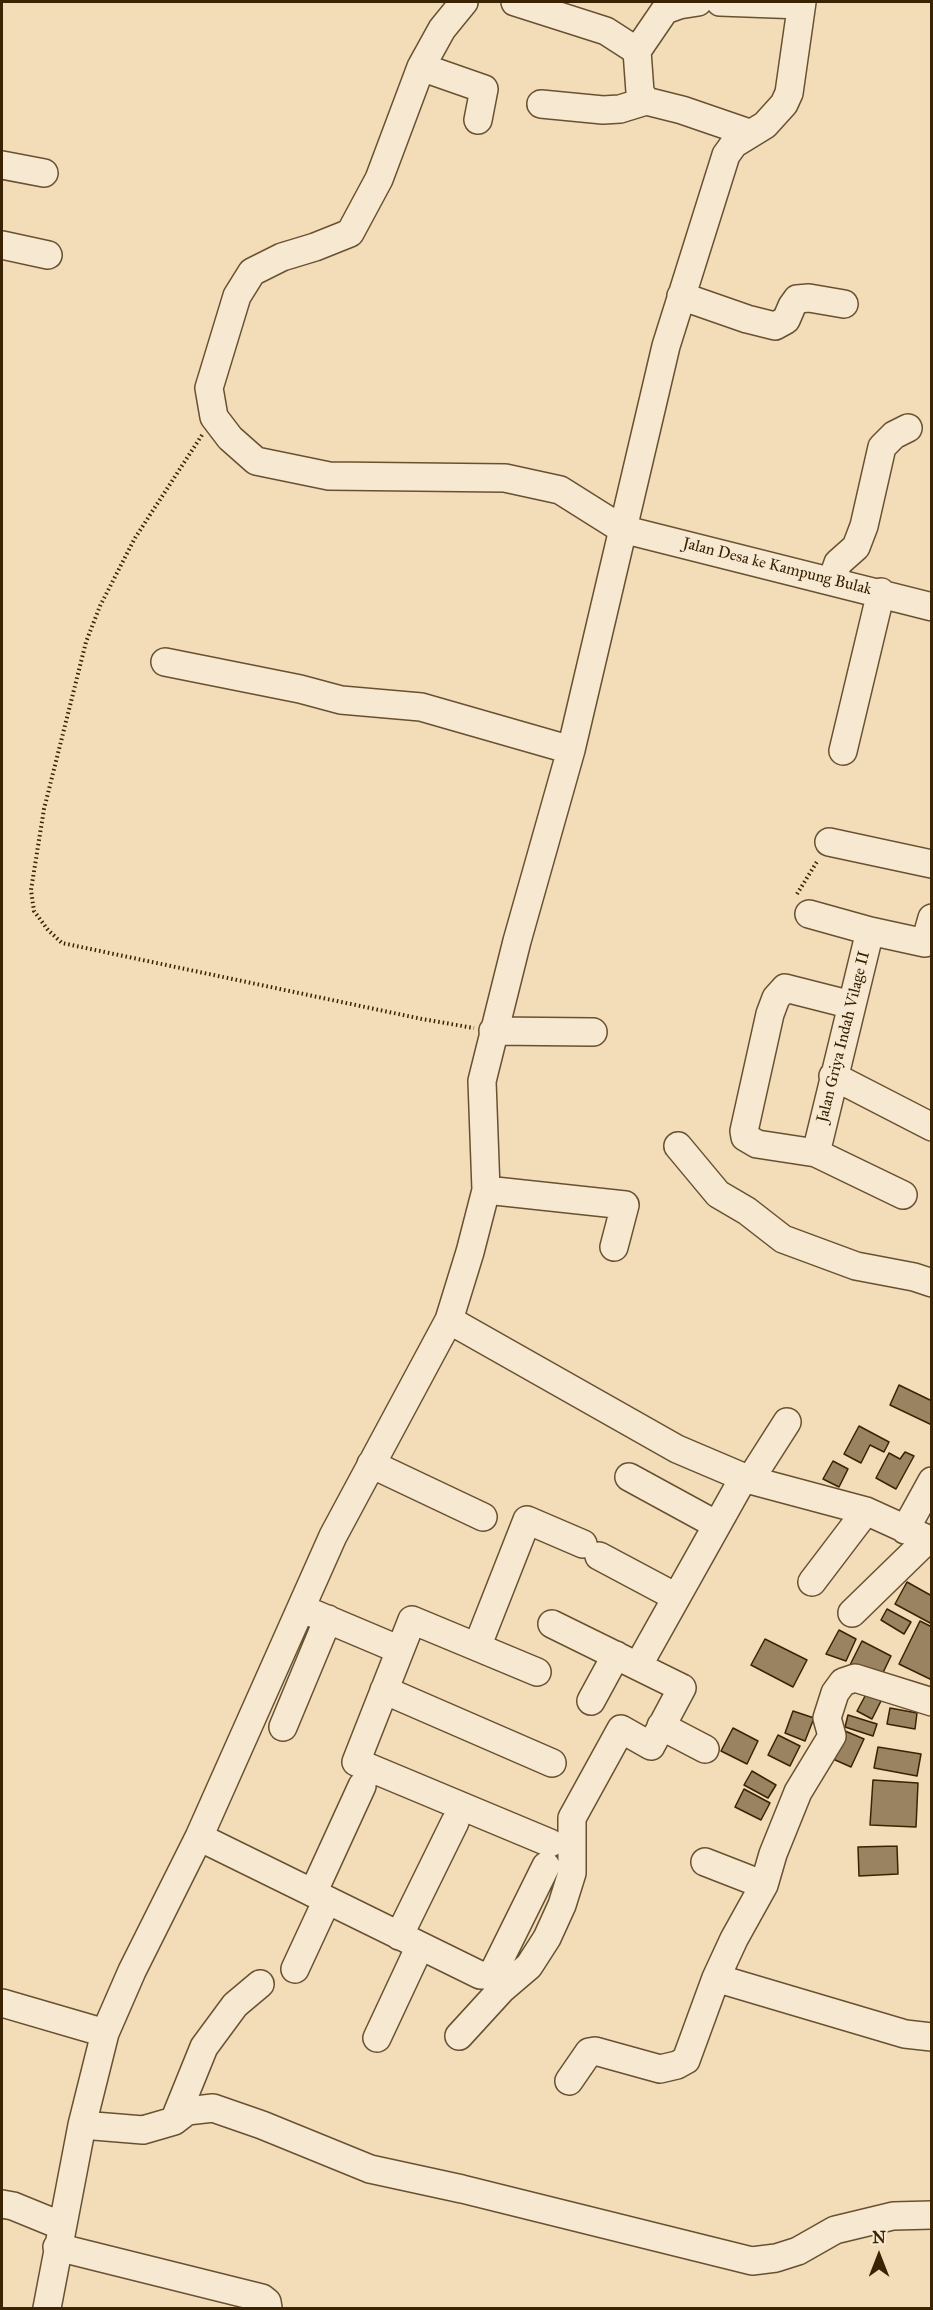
<!DOCTYPE html>
<style>
body{margin:0}
#map{position:relative;width:933px;height:2310px;overflow:hidden;background:#f3dcb8;font-family:"IM FELL Great Primer",serif}
canvas{display:block}
.frame{position:absolute;inset:0;border:3px solid #3a2303;pointer-events:none}
.north{position:absolute;left:849px;top:2226px;width:60px;height:60px;-webkit-text-stroke:4px #f7e8d1;paint-order:stroke;rotate:0deg;font-size:16px;font-weight:700;line-height:24px;text-align:center;color:#3a2303}
.north::after{content:'';display:block;margin:auto;width:21px;height:27px;background:#3a2303;clip-path:polygon(50% 0,100% 100%,50% 72%,0 100%)}
</style>
<div id="map">
<canvas width="933" height="2310"></canvas>
<div class="frame"></div>
<div class="north">N</div>
</div>
<script>
const context = document.querySelector('canvas').getContext('2d');
context.lineJoin = 'round';
function paint(path, color) {
  context.fillStyle = color;
  context.fill(path, 'evenodd');
}
function shape(rows) {
  const path = new Path2D();
  for (const r of rows) {
    path.moveTo(r[0], r[1]);
    for (let i = 2; i < r.length; i += 2) path.lineTo(r[i], r[i + 1]);
  }
  return path;
}
function trace(path, color, width, dash) {
  context.strokeStyle = color;
  context.lineWidth = width;
  context.lineCap = dash ? 'butt' : 'round';
  context.setLineDash(dash || []);
  context.stroke(path);
}
function label(font, color, halo, rows, align = 'center') {
  context.font = font + ' "IM FELL Great Primer",serif';
  context.lineWidth = 6;
  context.setLineDash([]);
  context.textBaseline = 'middle';
  context.strokeStyle = halo;
  context.fillStyle = color;
  for (const [text, x, y, turn = 0] of rows) {
    context.save();
    context.translate(x, y);
    context.rotate((+turn || 0) * Math.PI / 180);
    context.textAlign = isNaN(turn) ? turn : align;
    if (halo) context.strokeText(text, 0, 0);
    context.fillText(text, 0, 0);
    context.restore();
  }
}
const building = shape([
 [899,1385,932,1401,932,1425,890,1405,899,1385],
 [859,1426,889,1442,884,1452,870,1445,861,1463,844,1454,859,1426],
 [905,1452,914,1456,896,1489,876,1478,889,1453,900,1459,905,1452],
 [833,1461,848,1469,839,1487,823,1479,833,1461],
 [907,1582,932,1596,932,1624,895,1604,907,1582],
 [887,1609,911,1622,904,1634,881,1620,887,1609],
 [920,1621,932,1627,932,1680,899,1664,920,1621],
 [839,1630,856,1639,846,1661,826,1654,839,1630],
 [765,1639,807,1660,793,1687,751,1665,765,1639],
 [862,1641,891,1656,879,1681,849,1667,862,1641],
 [871,1685,885,1693,872,1719,857,1711,871,1685],
 [890,1708,917,1713,915,1729,887,1724,890,1708],
 [793,1711,814,1718,805,1741,785,1733,793,1711],
 [848,1715,877,1724,873,1736,845,1727,848,1715],
 [733,1728,758,1741,747,1764,721,1751,733,1728],
 [845,1731,864,1739,851,1767,833,1759,845,1731],
 [778,1735,800,1746,790,1766,768,1755,778,1735],
 [878,1747,921,1754,917,1776,874,1768,878,1747],
 [752,1771,776,1785,768,1798,744,1785,752,1771],
 [873,1780,918,1783,916,1827,870,1825,873,1780],
 [744,1789,770,1803,761,1820,735,1807,744,1789],
 [897,1846,898,1874,859,1876,858,1847,897,1846]
]);
paint(building, '#9a8361');
trace(building, '#3a2303', 1.5);
const minor = shape([
 [464,2,442,29,421,67,379,179,350,233,315,247,282,257,252,272,237,296,209,388,214,417,230,438,256,461,329,476,505,478,560,490,622,529,932,607],
 [515,2,606,31,637,51,665,10,679,5,698,2],
 [720,2,801,5],
 [637,51,640,92,646,101],
 [421,67,484,89,478,120],
 [541,104,603,110,620,109,646,101,682,110,749,133],
 [2,165,44,173],
 [2,245,48,255],
 [681,296,747,319,775,326,786,320,792,306,797,299,809,298,844,304],
 [832,580,838,563,856,547,864,526,882,447,894,435,908,428],
 [165,662,300,689,341,700,421,707,571,750],
 [843,751,881,592],
 [829,842,932,864],
 [809,914,870,931],
 [852,1005,785,988,776,998,770,1014,744,1131,745,1137,757,1144,816,1153,903,1195],
 [493,1031,593,1032],
 [833,1076,932,1127],
 [678,1146,718,1194,747,1211,783,1239,856,1266,914,1277,932,1283],
 [816,1153,870,931,925,943,932,918],
 [486,1190,625,1205,614,1247],
 [449,1320,677,1449,750,1480,866,1511,932,1541],
 [371,1464,483,1517],
 [629,1477,717,1525],
 [750,1480,787,1422],
 [905,1530,932,1481],
 [599,1556,676,1597],
 [812,1582,866,1511],
 [310,1612,400,1650],
 [852,1613,927,1540],
 [477,1647,537,1672],
 [638,1666,744,1477],
 [384,1690,552,1763],
 [591,1701,616,1655],
 [661,1726,705,1749],
 [283,1727,328,1619],
 [199,1837,333,1536,449,1320,470,1252,486,1190,482,1081,517,941,571,750,666,346,726,155,734,144,765,125,784,104,789,93,802,2],
 [550,1843,356,1762,412,1620,477,1647,527,1520,583,1544],
 [705,1862,764,1885],
 [313,1893,362,1786],
 [399,1936,455,1822],
 [295,1969,327,1900],
 [716,1978,905,2034,932,2037],
 [2,2003,105,2033],
 [459,2036,502,1989,529,1966,547,1938,562,1905,572,1873,572,1818,621,1729,651,1746,682,1688,552,1624],
 [377,2038,420,1946],
 [569,2081,589,2052,595,2051,660,2069,677,2065,686,2060,716,1978,734,1939,764,1885,773,1854,798,1792,832,1736,827,1718,835,1693,843,1682,855,1678,932,1702],
 [174,2121,204,2047,235,2005,260,1984],
 [82,2125,143,2130,174,2121,187,2111,213,2108,262,2125,370,2169,462,2189,752,2261,776,2258,798,2251,835,2230,893,2216,932,2215],
 [2,2204,13,2206,62,2226],
 [57,2247,262,2298,267,2302,268,2308],
 [47,2308,82,2125,105,2033,132,1971,199,1837,480,1975,487,1975,494,1971,546,1866]
]);
trace(minor, '#685130', 30);
trace(shape([
 [202,435,135,538,100,606,86,642,44,809,31,890,34,911,48,930,62,943,422,1019,474,1028],
 [797,894,818,860]
]), '#3a2303', 4, [1.5, 3]);
trace(minor, '#f7e8d1', 27);
label('16px', '#3a2303', '#f7e8d1', [
 ["Jalan Desa ke Kampung Bulak",777,567,14],
 ["Jalan Griya Indah Vilage II",844,1037,-76]
]);
</script>
